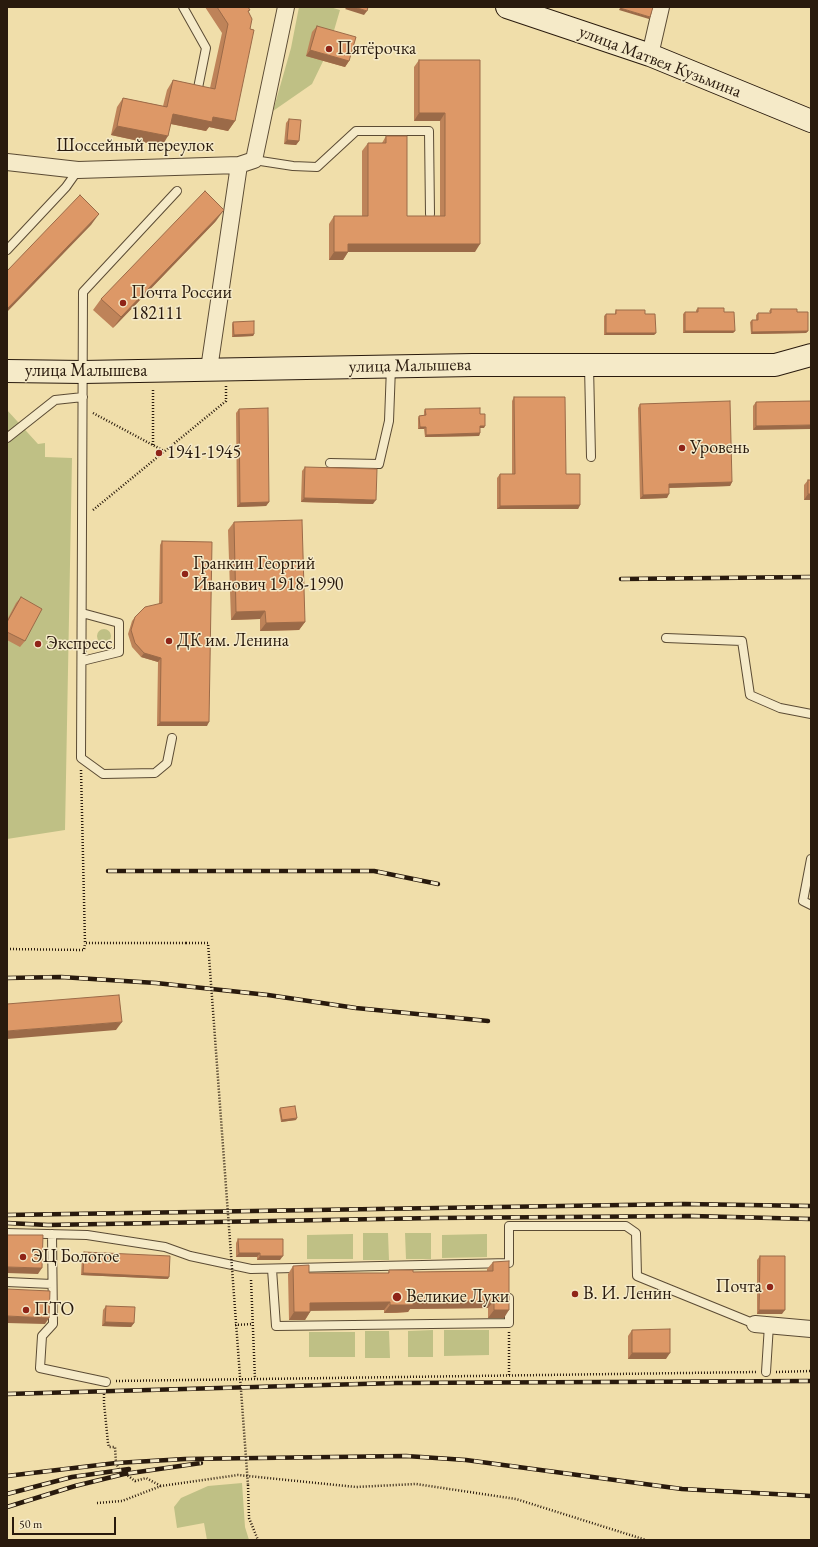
<!DOCTYPE html>
<meta charset="utf-8">
<style>
body{margin:0}
#map{position:relative;width:818px;height:1547px;overflow:hidden;background:#f0deaa;font-family:"EB Garamond",serif}
canvas{display:block}
.frame{position:absolute;inset:0;border:8px solid #291a0d;pointer-events:none}
.scale{position:absolute;left:12px;top:1517px;width:104px;height:18px;box-sizing:border-box;border:2px solid #291a0d;border-top:0;padding-left:5px;font-size:12px;line-height:14px;white-space:nowrap;color:#291a0d;-webkit-text-stroke:3px #f5eac8;paint-order:stroke}
</style>
<div id="map">
<canvas width="818" height="1547"></canvas>
<div class="frame"></div>
<div class="scale">50 m</div>
</div>
<script>
const context = document.querySelector('canvas').getContext('2d');
context.lineJoin = 'round';
function paint(path, color) {
  context.fillStyle = color;
  context.fill(path, 'evenodd');
}
function shape(rows) {
  const path = new Path2D();
  for (const r of rows) {
    if (r.length === 3) {
      path.moveTo(r[0] + r[2], r[1]);
      path.arc(r[0], r[1], r[2], 0, 2 * Math.PI);
      continue;
    }
    path.moveTo(r[0], r[1]);
    for (let i = 2; i < r.length; i += 2) path.lineTo(r[i], r[i + 1]);
  }
  return path;
}
function trace(path, color, width, dash) {
  context.strokeStyle = color;
  context.lineWidth = width;
  context.lineCap = dash ? 'butt' : 'round';
  context.setLineDash(dash || []);
  context.stroke(path);
}
function label(font, color, halo, rows, align = 'center') {
  context.font = font + ' "EB Garamond",serif';
  context.lineWidth = 3;
  context.setLineDash([]);
  context.textBaseline = 'middle';
  context.strokeStyle = halo;
  context.fillStyle = color;
  for (const [text, x, y, turn = 0] of rows) {
    context.save();
    context.translate(x, y);
    context.rotate((+turn || 0) * Math.PI / 180);
    context.textAlign = isNaN(turn) ? turn : align;
    if (halo) context.strokeText(text, 0, 0);
    context.fillText(text, 0, 0);
    context.restore();
  }
}
paint(shape([
 [299,7,330,7,340,10,328,51,312,84,273,111,291,48],
 [7,410,38,444,45,443,45,457,72,458,65,830,7,839],
 [104,636,7],
 [363,1233,388,1233,389,1260,363,1260],
 [405,1233,431,1233,431,1259,406,1259],
 [353,1234,353,1259,307,1259,307,1235],
 [487,1234,487,1257,442,1258,442,1235],
 [433,1330,433,1357,408,1357,408,1331],
 [444,1330,489,1330,489,1355,444,1356],
 [365,1331,389,1331,390,1358,365,1358],
 [309,1332,355,1332,355,1357,309,1357],
 [242,1483,245,1527,249,1540,207,1540,204,1523,177,1528,174,1507,181,1498,208,1486]
]), '#bfc085');
const lane = shape([
 [183,7,206,48,198,88],
 [254,160,293,166,317,167,356,131,429,131,430,214],
 [7,250,66,187,78,170],
 [589,366,591,457],
 [7,438,55,400,83,397],
 [330,463,379,464,389,421,391,367],
 [666,638,742,641,750,695,780,708,811,714],
 [82,661,119,652,119,623,82,613],
 [172,738,167,763,155,773,103,774,81,758,83,292,177,191],
 [811,859,803,901,811,905],
 [7,1233,87,1235,165,1247,190,1256,251,1269,509,1263,509,1226,626,1226,636,1233,637,1276,755,1324],
 [52,1234,53,1324,42,1336,40,1368,106,1382],
 [272,1269,276,1326,509,1323,509,1298],
 [7,1282,52,1284],
 [766,1372,769,1325]
]);
const street = shape([
 [650,55,661,7],
 [7,162,78,170,239,165,254,160,286,7],
 [209,369,239,165],
 [755,1324,811,1329]
]);
const secondary = shape([
 [507,7,650,55,811,121],
 [7,371,83,372,473,365,775,365,811,355]
]);
trace(lane, '#5b4b34', 10);
trace(street, '#5b4b34', 18);
trace(secondary, '#291a0d', 24);
trace(shape([
 [93,413,164,451],
 [153,445,153,388],
 [93,510,226,401,226,386],
 [81,770,85,943,186,943],
 [7,949,84,950,85,943],
 [251,1280,255,1379],
 [235,1325,253,1324],
 [776,1372,811,1371],
 [509,1375,509,1332],
 [116,1381,757,1372],
 [104,1391,104,1403,108,1443,109,1447,115,1447,116,1463,119,1469,135,1481,146,1478,161,1486],
 [248,1485,249,1518,258,1540],
 [97,1503,122,1501,161,1486,238,1475,356,1487,416,1484,516,1499,646,1540]
]), '#291a0d', 2.5, [1, 2]);
trace(lane, '#f5eac8', 8);
trace(street, '#f5eac8', 16);
trace(secondary, '#f5eac8', 22);
const rail = shape([
 [621,579,811,577],
 [108,871,374,871,438,884],
 [7,978,61,977,156,983,268,995,356,1008,488,1021],
 [7,1215,684,1204,811,1206],
 [7,1223,48,1225,435,1218,692,1216,811,1219],
 [7,1394,396,1383,811,1381],
 [7,1476,116,1463,185,1459,406,1456,466,1460,682,1489,811,1496],
 [7,1494,72,1477,129,1469],
 [7,1507,75,1486,124,1474,201,1463]
]);
trace(rail, '#291a0d', 4.5);
trace(rail, '#f5eac8', 3, [9]);
trace(shape([
 [186,943,208,943,248,1485]
]), '#291a0d', 2.5, [1, 2]);
paint(shape([
 [205,7,248,7,250,10,248,12,250,29,235,121,228,131,209,127,206,131,171,124,162,146,111,135,117,107,123,98,163,106,167,90,173,80,210,88,222,33],
 [317,26,349,61,345,67,306,56,312,32],
 [419,60,480,60,475,252,348,252,343,260,329,260,329,224,334,216,362,216,362,151,368,143,382,143,386,136,407,216,440,216,440,121,414,121,414,67],
 [289,119,299,141,296,145,284,144,286,123],
 [216,221,113,328,93,310,101,299],
 [698,308,724,312,735,331,733,333,683,333,683,314,685,312,696,312,696,310],
 [771,309,797,312,808,331,806,333,751,334,750,322,752,320,756,320,756,315,758,313,770,313,769,311],
 [616,310,645,314,656,333,654,335,604,335,604,316,606,314,615,314,615,312],
 [233,322,254,334,253,336,232,337,232,324],
 [514,397,566,474,580,505,578,509,497,509,497,478,500,474,512,474,512,401],
 [811,401,753,430,753,406,756,402],
 [640,404,732,482,730,486,669,488,667,498,640,499,638,408],
 [239,409,269,502,266,506,237,507,236,413],
 [425,409,480,414,484,428,480,428,480,433,479,436,425,437,424,429,418,429,418,418,419,416,424,415,424,411],
 [305,467,373,504,301,502,302,471],
 [808,480,811,500,804,500,804,485],
 [234,522,305,622,299,630,260,631,260,619,231,620,228,530],
 [162,541,207,726,157,726,158,662,141,657,132,647,128,634,132,621,135,617,159,604,160,545],
 [21,597,25,641,20,647,7,640,7,620,16,603],
 [280,1108,296,1120,281,1122,279,1110],
 [238,1239,280,1260,257,1260,257,1257,236,1257,236,1243],
 [84,1252,168,1279,81,1275,82,1254],
 [760,1256,782,1314,757,1314,757,1260],
 [493,1262,504,1318,488,1318,488,1308,410,1309,408,1312,396,1313,384,1313,384,1310,310,1310,310,1312,305,1320,289,1320,288,1274,293,1266,309,1273,388,1273,389,1270,413,1272,487,1271,487,1269],
 [106,1306,134,1323,131,1327,102,1326,103,1310],
 [632,1330,666,1359,628,1359,628,1336]
]), '#be8359');
paint(shape([
 [347,7,354,7,367,11,364,15,345,9],
 [620,8,650,17,649,19,619,10],
 [310,50,349,61,345,67,306,56],
 [419,113,445,113,440,121,414,121],
 [173,114,213,117,235,121,228,131,209,127,206,131,166,123],
 [117,126,168,136,162,146,111,135],
 [287,140,299,141,296,145,284,144],
 [224,210,216,221,113,328,121,317],
 [99,214,91,225,7,312,7,309],
 [348,244,480,244,475,252,343,252],
 [334,252,348,252,343,260,329,260],
 [685,331,735,331,733,333,683,333],
 [808,331,806,333,751,334,752,332],
 [606,333,656,333,654,335,604,335],
 [254,334,253,336,232,337,234,335],
 [811,425,811,429,753,430,756,426],
 [480,426,485,426,484,428,478,428],
 [420,427,426,427,424,429,418,429],
 [480,433,479,436,425,437,426,435],
 [732,482,730,486,666,488,669,484],
 [669,494,667,498,640,499,643,495],
 [808,494,811,494,811,500,804,500],
 [304,498,376,500,373,504,301,502],
 [269,502,266,506,237,507,240,503],
 [580,505,578,509,497,509,500,506],
 [265,611,260,619,231,620,236,612],
 [305,622,299,630,260,631,266,623],
 [144,653,161,658,158,662,141,657],
 [160,722,209,722,207,726,157,726],
 [122,1022,116,1030,7,1039,7,1031],
 [297,1118,296,1120,281,1122,282,1120],
 [239,1253,260,1253,257,1257,236,1257],
 [260,1256,283,1256,280,1260,257,1260],
 [7,1267,42,1268,38,1274,7,1273],
 [83,1273,169,1277,168,1279,81,1275],
 [494,1301,488,1308,410,1309,408,1312,384,1313,390,1305,413,1302],
 [390,1302,384,1310,305,1311,310,1303],
 [494,1310,509,1310,504,1318,488,1318],
 [759,1310,785,1310,782,1314,757,1314],
 [294,1312,310,1312,305,1320,289,1320],
 [7,1316,49,1318,45,1324,7,1323],
 [105,1322,134,1323,131,1327,102,1326],
 [632,1353,670,1353,666,1359,628,1359]
]), '#9b6a48');
const building = shape([
 [217,7,248,7,250,10,248,11,252,19,250,29,254,30,235,121,213,117,212,122,173,114,168,136,117,126,123,98,167,107,173,80,215,89,228,24,217,7],
 [354,7,368,7,367,11,354,7],
 [620,7,653,7,650,17,620,8,620,7],
 [317,26,356,37,349,61,310,50,317,26],
 [419,60,480,60,480,244,348,244,348,252,334,252,334,216,368,216,368,143,386,143,386,136,407,136,407,216,445,216,445,113,419,113,419,60],
 [289,119,301,120,299,141,287,140,289,119],
 [205,191,224,210,121,317,101,299,205,191],
 [80,195,99,214,7,309,7,271,80,195],
 [698,308,724,308,724,312,734,312,735,331,685,331,685,312,698,312,698,308],
 [771,309,797,309,797,312,808,312,808,331,752,332,752,320,758,320,758,313,771,313,771,309],
 [616,310,645,310,645,314,655,314,656,333,606,333,606,314,616,314,616,310],
 [254,321,254,334,234,335,233,322,254,321],
 [514,397,565,397,566,474,580,474,580,505,500,506,500,474,515,474,514,397],
 [730,401,732,482,669,484,669,494,643,495,640,404,730,401],
 [811,401,811,425,756,426,756,402,811,401],
 [268,408,269,502,240,503,239,409,268,408],
 [480,408,480,414,485,414,485,426,480,426,480,433,426,435,426,427,420,427,419,416,426,415,425,409,480,408],
 [305,467,377,469,376,500,304,498,305,467],
 [808,480,811,480,811,494,808,494,808,480],
 [302,520,305,622,266,623,265,611,236,612,234,522,302,520],
 [162,541,212,542,209,722,160,722,161,658,144,653,135,643,131,630,135,617,145,607,162,603,162,541],
 [21,597,42,609,25,641,7,632,7,622,21,597],
 [119,995,122,1022,7,1031,7,1004,119,995],
 [295,1106,297,1118,282,1120,280,1108,295,1106],
 [7,1235,43,1235,42,1268,7,1267,7,1235],
 [238,1239,283,1239,283,1256,260,1256,260,1253,239,1253,238,1239],
 [84,1252,170,1256,169,1277,83,1273,84,1252],
 [760,1256,785,1256,785,1310,759,1310,760,1256],
 [509,1261,509,1310,494,1310,494,1301,413,1302,413,1305,390,1305,390,1302,310,1303,310,1312,294,1312,293,1266,309,1265,309,1273,389,1273,389,1270,413,1270,413,1272,493,1271,493,1262,509,1261],
 [7,1289,50,1291,49,1318,7,1316,7,1289],
 [106,1306,135,1307,134,1323,105,1322,106,1306],
 [670,1329,670,1353,632,1353,632,1330,670,1329]
]);
paint(building, '#dd9867');
trace(building, '#9b6a48', 1);
for (const [x, y, r, color] of [
 [329,49,4,"#8f2418"],
 [123,303,4,"#8f2418"],
 [682,448,4,"#8f2418"],
 [159,453,4,"#8f2418"],
 [185,574,4,"#8f2418"],
 [169,641,4,"#8f2418"],
 [38,644,4,"#8f2418"],
 [23,1257,4,"#8f2418"],
 [770,1287,4,"#8f2418"],
 [575,1294,4,"#8f2418"],
 [397,1297,5,"#8f2418"],
 [26,1310,4,"#8f2418"]
]) {
  const dot = new Path2D();
  dot.arc(x, y, r, 0, 2 * Math.PI);
  context.fillStyle = color;
  context.fill(dot);
  trace(dot, '#f5eac8', 1.5);
}
label('18px', '#291a0d', '#f5eac8', [
 ["Пятёрочка",337,49],
 ["Почта России",131,293],
 ["182111",131,314],
 ["Уровень",690,448],
 ["1941-1945",167,453],
 ["Гранкин Георгий",193,564],
 ["Иванович 1918-1990",193,585],
 ["ДК им. Ленина",177,641],
 ["Экспресс",46,644],
 ["ЭЦ Бологое",31,1257],
 ["Почта",762,1287,"right"],
 ["В. И. Ленин",583,1294],
 ["Великие Луки",406,1297],
 ["ПТО",34,1310]
], 'left');
label('18px', '#291a0d', '#f5eac8', [
 ["улица Матвея Кузьмина",660,62,21],
 ["Шоссейный переулок",135,146],
 ["улица Малышева",410,366,-1],
 ["улица Малышева",86,371]
]);
</script>
